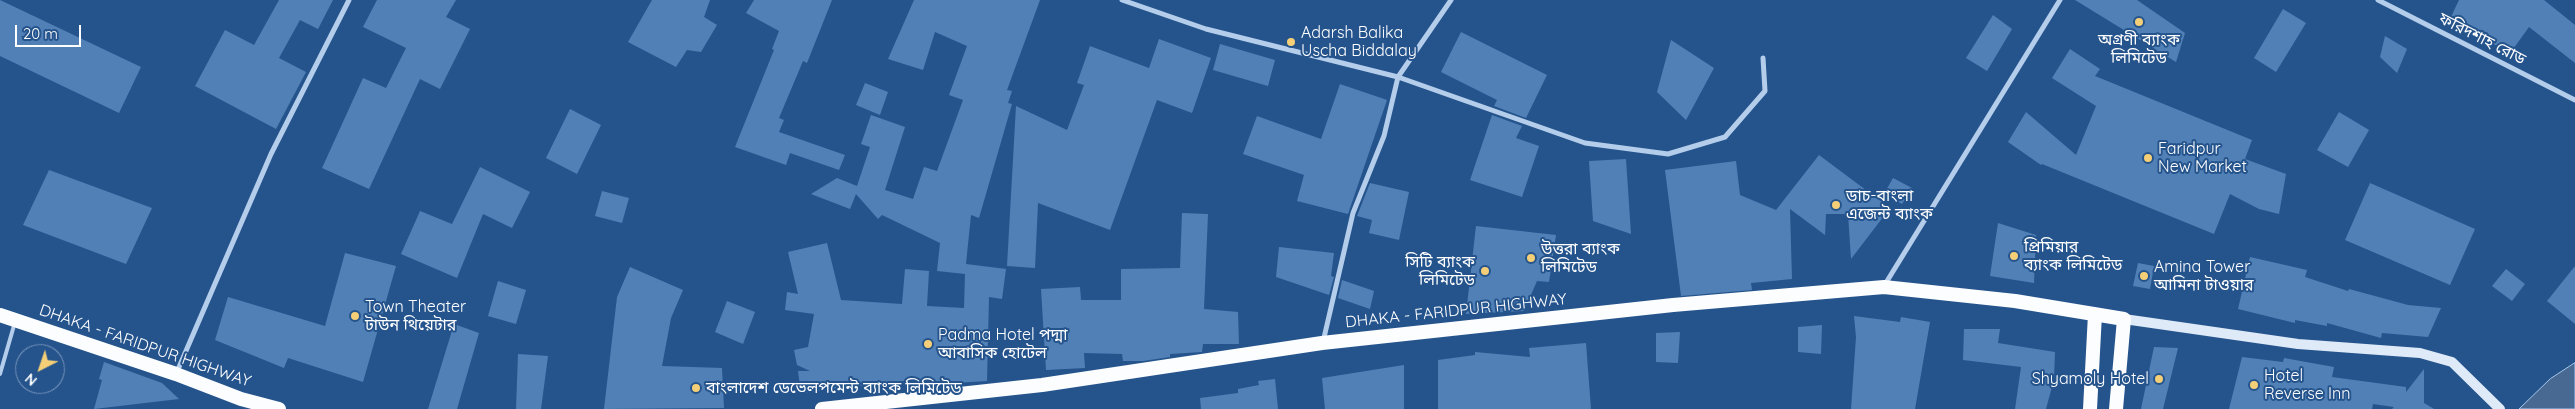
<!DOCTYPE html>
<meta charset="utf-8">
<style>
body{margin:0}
#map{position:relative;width:2575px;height:409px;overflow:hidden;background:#25548d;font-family:Quicksand,sans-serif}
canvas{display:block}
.north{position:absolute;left:15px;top:344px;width:50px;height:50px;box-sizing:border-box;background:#25548d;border:1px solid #7c98bb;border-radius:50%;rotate:221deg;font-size:14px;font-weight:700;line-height:20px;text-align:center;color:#fff}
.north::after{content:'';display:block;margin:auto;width:18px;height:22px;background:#f5cf77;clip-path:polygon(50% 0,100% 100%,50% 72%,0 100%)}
.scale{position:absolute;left:15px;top:25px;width:66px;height:22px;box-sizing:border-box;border:2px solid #fff;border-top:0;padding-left:6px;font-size:15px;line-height:18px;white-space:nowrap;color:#fff;-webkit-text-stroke:4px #25548d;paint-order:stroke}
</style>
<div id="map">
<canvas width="2575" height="409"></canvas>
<div class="north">N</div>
<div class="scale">20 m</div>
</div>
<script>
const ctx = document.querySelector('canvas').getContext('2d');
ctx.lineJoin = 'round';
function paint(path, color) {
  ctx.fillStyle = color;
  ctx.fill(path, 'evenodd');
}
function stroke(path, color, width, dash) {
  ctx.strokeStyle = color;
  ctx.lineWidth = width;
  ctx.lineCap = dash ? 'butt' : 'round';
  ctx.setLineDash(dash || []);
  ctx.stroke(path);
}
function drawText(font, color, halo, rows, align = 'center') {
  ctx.font = font + ' Quicksand,"Noto Sans Bengali",sans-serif';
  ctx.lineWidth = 4;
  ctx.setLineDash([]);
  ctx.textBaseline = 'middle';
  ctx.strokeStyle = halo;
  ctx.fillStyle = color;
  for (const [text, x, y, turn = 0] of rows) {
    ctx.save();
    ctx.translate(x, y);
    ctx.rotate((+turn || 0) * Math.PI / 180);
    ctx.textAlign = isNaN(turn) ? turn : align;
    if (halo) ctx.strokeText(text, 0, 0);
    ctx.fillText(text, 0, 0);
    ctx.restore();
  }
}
const water = new Path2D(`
 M 2575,363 L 2575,409 L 2519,409 L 2550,379 Z`);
paint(water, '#486a92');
stroke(water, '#a8c8ec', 1);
paint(new Path2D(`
 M 0,0 L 141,67 L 119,113 L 0,56 Z
 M 279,0 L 333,0 L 318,29 L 300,20 L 279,58 L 306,72 L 276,129 L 195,86 L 225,30 L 254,45 Z
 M 377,0 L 456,0 L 446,17 L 470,29 L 440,89 L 420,79 L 369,189 L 322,168 L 363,78 L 386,88 L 406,48 L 363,27 Z
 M 652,0 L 710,0 L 704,17 L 717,25 L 701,52 L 687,50 L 676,67 L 628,42 Z
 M 754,0 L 832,0 L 807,63 L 803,61 L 779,118 L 784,120 L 779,132 L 845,155 L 839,170 L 790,153 L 786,165 L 735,147 L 774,50 L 772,49 L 779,31 L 746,13 Z
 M 914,0 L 1040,0 L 1007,90 L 1012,91 L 1008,103 L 1012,104 L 979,218 L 971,215 L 966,264 L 1006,269 L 1002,299 L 989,297 L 987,381 L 937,384 L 901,381 L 801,393 L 798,371 L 810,371 L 797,365 L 794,350 L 808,347 L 814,314 L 785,310 L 787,292 L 798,294 L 788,252 L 827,243 L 841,300 L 902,304 L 905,269 L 929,271 L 927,306 L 964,308 L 965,274 L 937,271 L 940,243 L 882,215 L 878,219 L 856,194 L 850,209 L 811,194 L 837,178 L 857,186 L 870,147 L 861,144 L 871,115 L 905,127 L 885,190 L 913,199 L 924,167 L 937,171 L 963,100 L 949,95 L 967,46 L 935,32 L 923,70 L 888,59 Z
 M 2075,0 L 2137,0 L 2185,33 L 2176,62 Z
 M 2459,0 L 2544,0 L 2575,25 L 2575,63 L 2529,27 L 2511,52 L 2477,37 L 2450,19 Z
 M 2283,9 L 2306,23 L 2276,72 L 2254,58 Z
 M 1993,15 L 2012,29 L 1987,71 L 1966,58 Z
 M 1461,32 L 1547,75 L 1526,118 L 1494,106 L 1497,100 L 1441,72 Z
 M 2385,36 L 2407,49 L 2397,73 L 2380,57 Z
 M 1159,39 L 1211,58 L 1192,113 L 1157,100 L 1110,230 L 1038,203 L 1035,268 L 1007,266 L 1016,106 L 1067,130 L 1084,85 L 1077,83 L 1090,46 L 1149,68 Z
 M 1671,40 L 1714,68 L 1686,120 L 1657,92 Z
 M 1220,44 L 1275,60 L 1268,86 L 1213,70 Z
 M 2070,49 L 2100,69 L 2095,76 L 2252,140 L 2245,159 L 2286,174 L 2279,214 L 2259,209 L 2230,194 L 2214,234 L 2042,164 L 2041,165 L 2008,142 L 2026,112 L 2076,155 L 2096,106 L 2052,78 Z
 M 865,83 L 888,92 L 880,115 L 856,105 Z
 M 1340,84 L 1387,100 L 1348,214 L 1297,201 L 1304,175 L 1243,154 L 1257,116 L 1321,139 Z
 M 570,109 L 601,125 L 577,174 L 546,158 Z
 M 2339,112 L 2369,130 L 2348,167 L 2317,150 Z
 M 1492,115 L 1522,126 L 1516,138 L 1539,146 L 1522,197 L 1470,180 Z
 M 1819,155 L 1890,208 L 1851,259 L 1848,214 L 1826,214 L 1825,235 L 1790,209 L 1792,279 L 1751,283 L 1752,290 L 1681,296 L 1665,170 L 1736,161 L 1740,195 L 1776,210 Z
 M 1626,159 L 1631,234 L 1593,221 L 1589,161 Z
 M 480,167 L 530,192 L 512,228 L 483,214 L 457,278 L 401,254 L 420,211 L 452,224 Z
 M 49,170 L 152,208 L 126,264 L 23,225 Z
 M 1893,178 L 1912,188 L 1902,204 L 1884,194 Z
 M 1370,183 L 1409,192 L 1399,240 L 1369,233 L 1372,220 L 1357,216 Z
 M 2370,183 L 2475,229 L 2450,285 L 2345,240 Z
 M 602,191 L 629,198 L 622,223 L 595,216 Z
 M 1182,213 L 1208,214 L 1204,309 L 1238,312 L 1239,344 L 1203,344 L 1202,352 L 1170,354 L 1170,357 L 1143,361 L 1123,361 L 1122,354 L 1084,353 L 1085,368 L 1046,370 L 1041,289 L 1080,287 L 1081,300 L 1121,300 L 1121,269 L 1180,268 Z
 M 1998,223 L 2036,235 L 2034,283 L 1990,276 Z
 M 1476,226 L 1556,235 L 1549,282 L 1537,281 L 1524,311 L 1466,314 Z
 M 1279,247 L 1334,253 L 1331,276 L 1334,277 L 1329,295 L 1276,277 Z
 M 345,253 L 396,266 L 363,382 L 288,358 L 284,368 L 215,340 L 228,297 L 325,326 Z
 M 2250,257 L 2307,270 L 2305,277 L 2348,291 L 2349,289 L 2408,305 L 2441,308 L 2428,337 L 2382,333 L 2381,338 L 2327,323 L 2327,326 L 2295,320 L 2295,323 L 2238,309 Z
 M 2138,263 L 2154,266 L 2150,289 L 2133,286 Z
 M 2575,266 L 2575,324 L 2547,301 Z
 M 630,267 L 683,290 L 671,318 L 662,366 L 722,368 L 724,408 L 604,409 L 617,297 Z
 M 2506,269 L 2525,284 L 2512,301 L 2492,286 Z
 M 1342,280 L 1374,291 L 1370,309 L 1338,298 Z
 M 498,281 L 526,290 L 516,324 L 488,316 Z
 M 727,301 L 755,312 L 743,344 L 715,332 Z
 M 1854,316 L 1900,322 L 1901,317 L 1930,322 L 1915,409 L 1851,409 L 1856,337 Z
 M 454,324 L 479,333 L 457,409 L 428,409 Z
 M 1822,325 L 1821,354 L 1798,352 L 1798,327 Z
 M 1964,329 L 2000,329 L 1998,343 L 2055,352 L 2054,379 L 2046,409 L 2015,409 L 2021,367 L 1963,360 Z
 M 1680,332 L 1678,363 L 1656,362 L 1656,333 Z
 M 1586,343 L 1591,409 L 1438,409 L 1438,360 L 1475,355 L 1475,352 L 1530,357 L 1529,348 Z
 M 2154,347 L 2178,348 L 2163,409 L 2141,409 Z
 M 518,354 L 548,356 L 541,409 L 516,409 Z
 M 2242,357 L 2283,362 L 2284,358 L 2334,367 L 2332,377 L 2406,387 L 2406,392 L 2424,369 L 2424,403 L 2434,409 L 2392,409 L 2394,407 L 2373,404 L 2372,409 L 2229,409 Z
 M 104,362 L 162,383 L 179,399 L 94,409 L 102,380 L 99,379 Z
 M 1404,365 L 1404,409 L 1325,409 L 1322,378 Z
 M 1275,379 L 1278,409 L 1201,409 L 1200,398 L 1238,393 L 1238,389 L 1259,385 L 1258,381 Z`), '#5180b6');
stroke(new Path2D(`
 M 0,374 L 15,322`), '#b4cdeb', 4);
stroke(new Path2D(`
 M 1122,0 L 1206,29 L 1398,77 L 1585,143 L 1668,154 L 1725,137 L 1765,91 L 1763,58
 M 2378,0 L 2575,100
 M 1884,286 L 2060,0
 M 1323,342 L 1353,213 L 1384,136 L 1398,77 L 1451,0
 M 176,374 L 271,154 L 349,0`), '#b4cdeb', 5);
stroke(new Path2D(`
 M 2124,319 L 2298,344 L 2420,353 L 2452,362 L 2500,409`), '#dfeaf9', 10);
stroke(new Path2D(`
 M 0,315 L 176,374 L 241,399 L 279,409
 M 822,409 L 1042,385 L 1322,343 L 1673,305 L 1884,287 L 2015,301 L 2124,319 L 2116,409
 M 2090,409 L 2095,314`), '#fcfdfe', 14);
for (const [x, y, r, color] of [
 [2139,22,5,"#f5cf77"],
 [1291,42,5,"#f5cf77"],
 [2148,158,5,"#f5cf77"],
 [1836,205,5,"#f5cf77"],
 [2014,256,5,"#f5cf77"],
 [1531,258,5,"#f5cf77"],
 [1485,271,5,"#f5cf77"],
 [2144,276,5,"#f5cf77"],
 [355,316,5,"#f5cf77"],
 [928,344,5,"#f5cf77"],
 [2159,379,5,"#f5cf77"],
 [2254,385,5,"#f5cf77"],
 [696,388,5,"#f5cf77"]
]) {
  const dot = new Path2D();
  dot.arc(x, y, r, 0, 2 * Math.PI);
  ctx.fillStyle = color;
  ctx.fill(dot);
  stroke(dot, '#25548d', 2);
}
drawText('16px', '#fff', '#25548d', [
 ["Adarsh Balika",1301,33],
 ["Uscha Biddalay",1301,51],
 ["অগ্রণী ব্যাংক",2139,40,"center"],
 ["লিমিটেড",2139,58,"center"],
 ["Faridpur",2158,149],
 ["New Market",2158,167],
 ["ডাচ-বাংলা",1846,196],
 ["এজেন্ট ব্যাংক",1846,214],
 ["প্রিমিয়ার",2024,247],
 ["ব্যাংক লিমিটেড",2024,265],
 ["উত্তরা ব্যাংক",1541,249],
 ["লিমিটেড",1541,267],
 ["সিটি ব্যাংক",1475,262,"right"],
 ["লিমিটেড",1475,280,"right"],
 ["Amina Tower",2154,267],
 ["আমিনা টাওয়ার",2154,285],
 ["Town Theater",365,307],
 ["টাউন থিয়েটার",365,325],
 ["Padma Hotel পদ্মা",938,335],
 ["আবাসিক হোটেল",938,353],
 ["Hotel",2264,376],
 ["Reverse Inn",2264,394],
 ["Shyamoly Hotel",2149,379,"right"],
 ["বাংলাদেশ ডেভেলপমেন্ট ব্যাংক লিমিটেড",706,388]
], 'left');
drawText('16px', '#fff', '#25548d', [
 ["ফরিদশাহ রোড",2482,39,27],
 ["DHAKA - FARIDPUR HIGHWAY",1456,311,-6],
 ["DHAKA - FARIDPUR HIGHWAY",145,346,19]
]);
</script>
